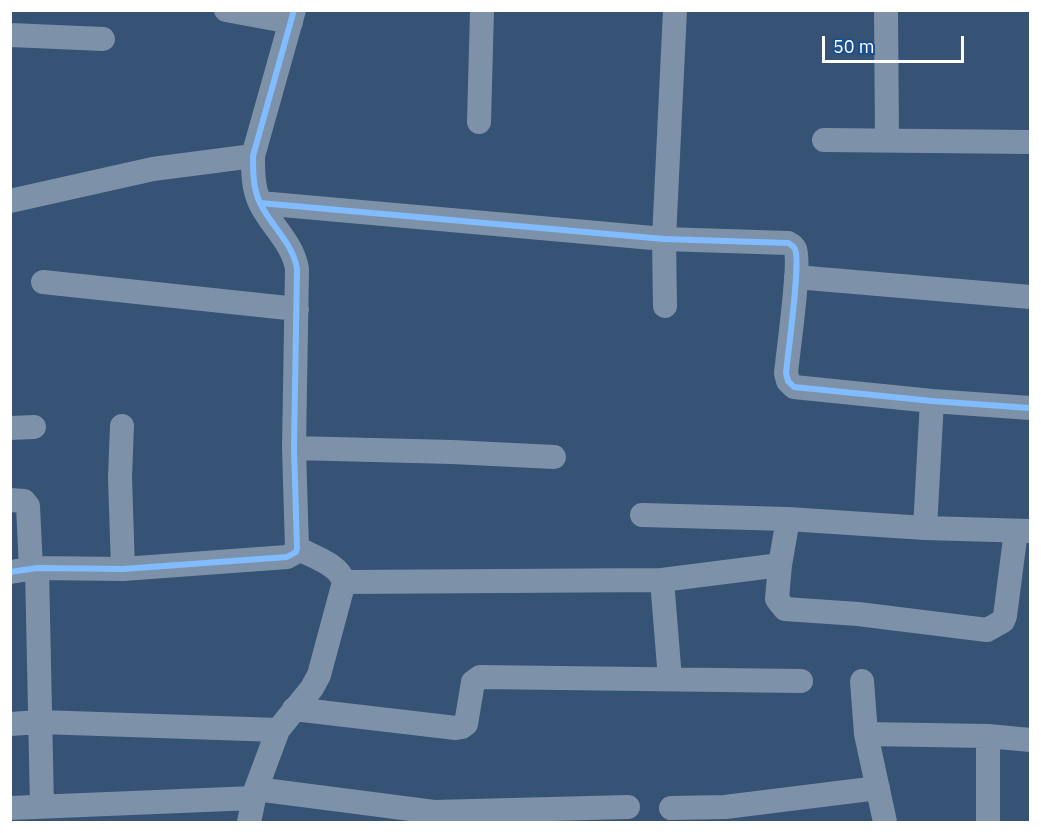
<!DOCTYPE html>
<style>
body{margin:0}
#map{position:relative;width:1041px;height:833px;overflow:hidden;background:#365274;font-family:"IBM Plex Sans",sans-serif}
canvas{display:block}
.frame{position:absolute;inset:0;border:12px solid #fff;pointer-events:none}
.scale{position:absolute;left:822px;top:36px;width:142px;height:27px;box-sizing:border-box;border:3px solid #fff;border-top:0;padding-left:8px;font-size:18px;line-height:21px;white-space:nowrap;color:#fff;-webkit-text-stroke:4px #1b4f8f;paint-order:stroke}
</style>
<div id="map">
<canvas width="1041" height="833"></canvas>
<div class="frame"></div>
<div class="scale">50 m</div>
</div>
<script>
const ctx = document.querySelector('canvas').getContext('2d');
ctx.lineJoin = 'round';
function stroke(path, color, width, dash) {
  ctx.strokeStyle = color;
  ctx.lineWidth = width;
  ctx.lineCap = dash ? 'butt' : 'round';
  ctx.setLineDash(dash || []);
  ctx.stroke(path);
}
stroke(new Path2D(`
 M 226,10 L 291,22
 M 886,10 L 887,140
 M 10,35 L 103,39
 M 479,122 L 482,10
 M 824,140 L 1030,142
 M 10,201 L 153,169 L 253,156
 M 260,203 L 664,239 L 788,243 C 792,245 793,245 795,249 C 801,262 788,352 786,373 L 788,381 L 794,387 L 932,401 L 1030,408
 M 796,277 L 1030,297
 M 43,282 L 297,309
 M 665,306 L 664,239 L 675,10
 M 122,426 L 120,477 L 123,569
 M 10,428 L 34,427
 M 294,448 L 452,452 L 554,457
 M 10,500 L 24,501 L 28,506 L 31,569
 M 642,515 L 788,519 L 925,528 L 1030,531
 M 788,519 L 780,565 L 777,599 L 785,609 L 858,614 L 987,630 L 1003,621 L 1005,616 L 1016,531
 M 925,528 L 932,401
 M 37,568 L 42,806
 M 10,572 L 37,568 L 123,569 L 287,557 L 296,552 L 297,548 L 294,448 L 297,269 C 293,243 271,226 260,203 C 253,188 253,172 253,156 L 294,10
 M 662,580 L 670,679
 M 344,582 L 662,580 L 780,565
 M 862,681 L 866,734 L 885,822
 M 294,709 L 456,728 L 462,727 L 466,724 L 473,682 L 480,677 L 801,681
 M 10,724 L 40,722 L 278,730
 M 866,734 L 988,736 L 1030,740
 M 988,736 L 988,822
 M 256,789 L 434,812 L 628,807
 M 10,808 L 254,798
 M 671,808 L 725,807 L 878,788
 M 249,822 L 256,789 L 278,730 L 312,688 L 319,675 L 344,582 C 339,564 313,557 297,548`), '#7d92a8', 24);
stroke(new Path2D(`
 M 260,203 L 664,239 L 788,243 C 792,245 793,245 795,249 C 801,262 788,352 786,373 L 788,381 L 794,387 L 932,401 L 1030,408
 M 10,572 L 37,568 L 123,569 L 287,557 L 296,552 L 297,548 L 294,448 L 297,269 C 293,243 271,226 260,203 C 253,188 253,172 253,156 L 294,10`), '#80bcff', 6);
</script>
